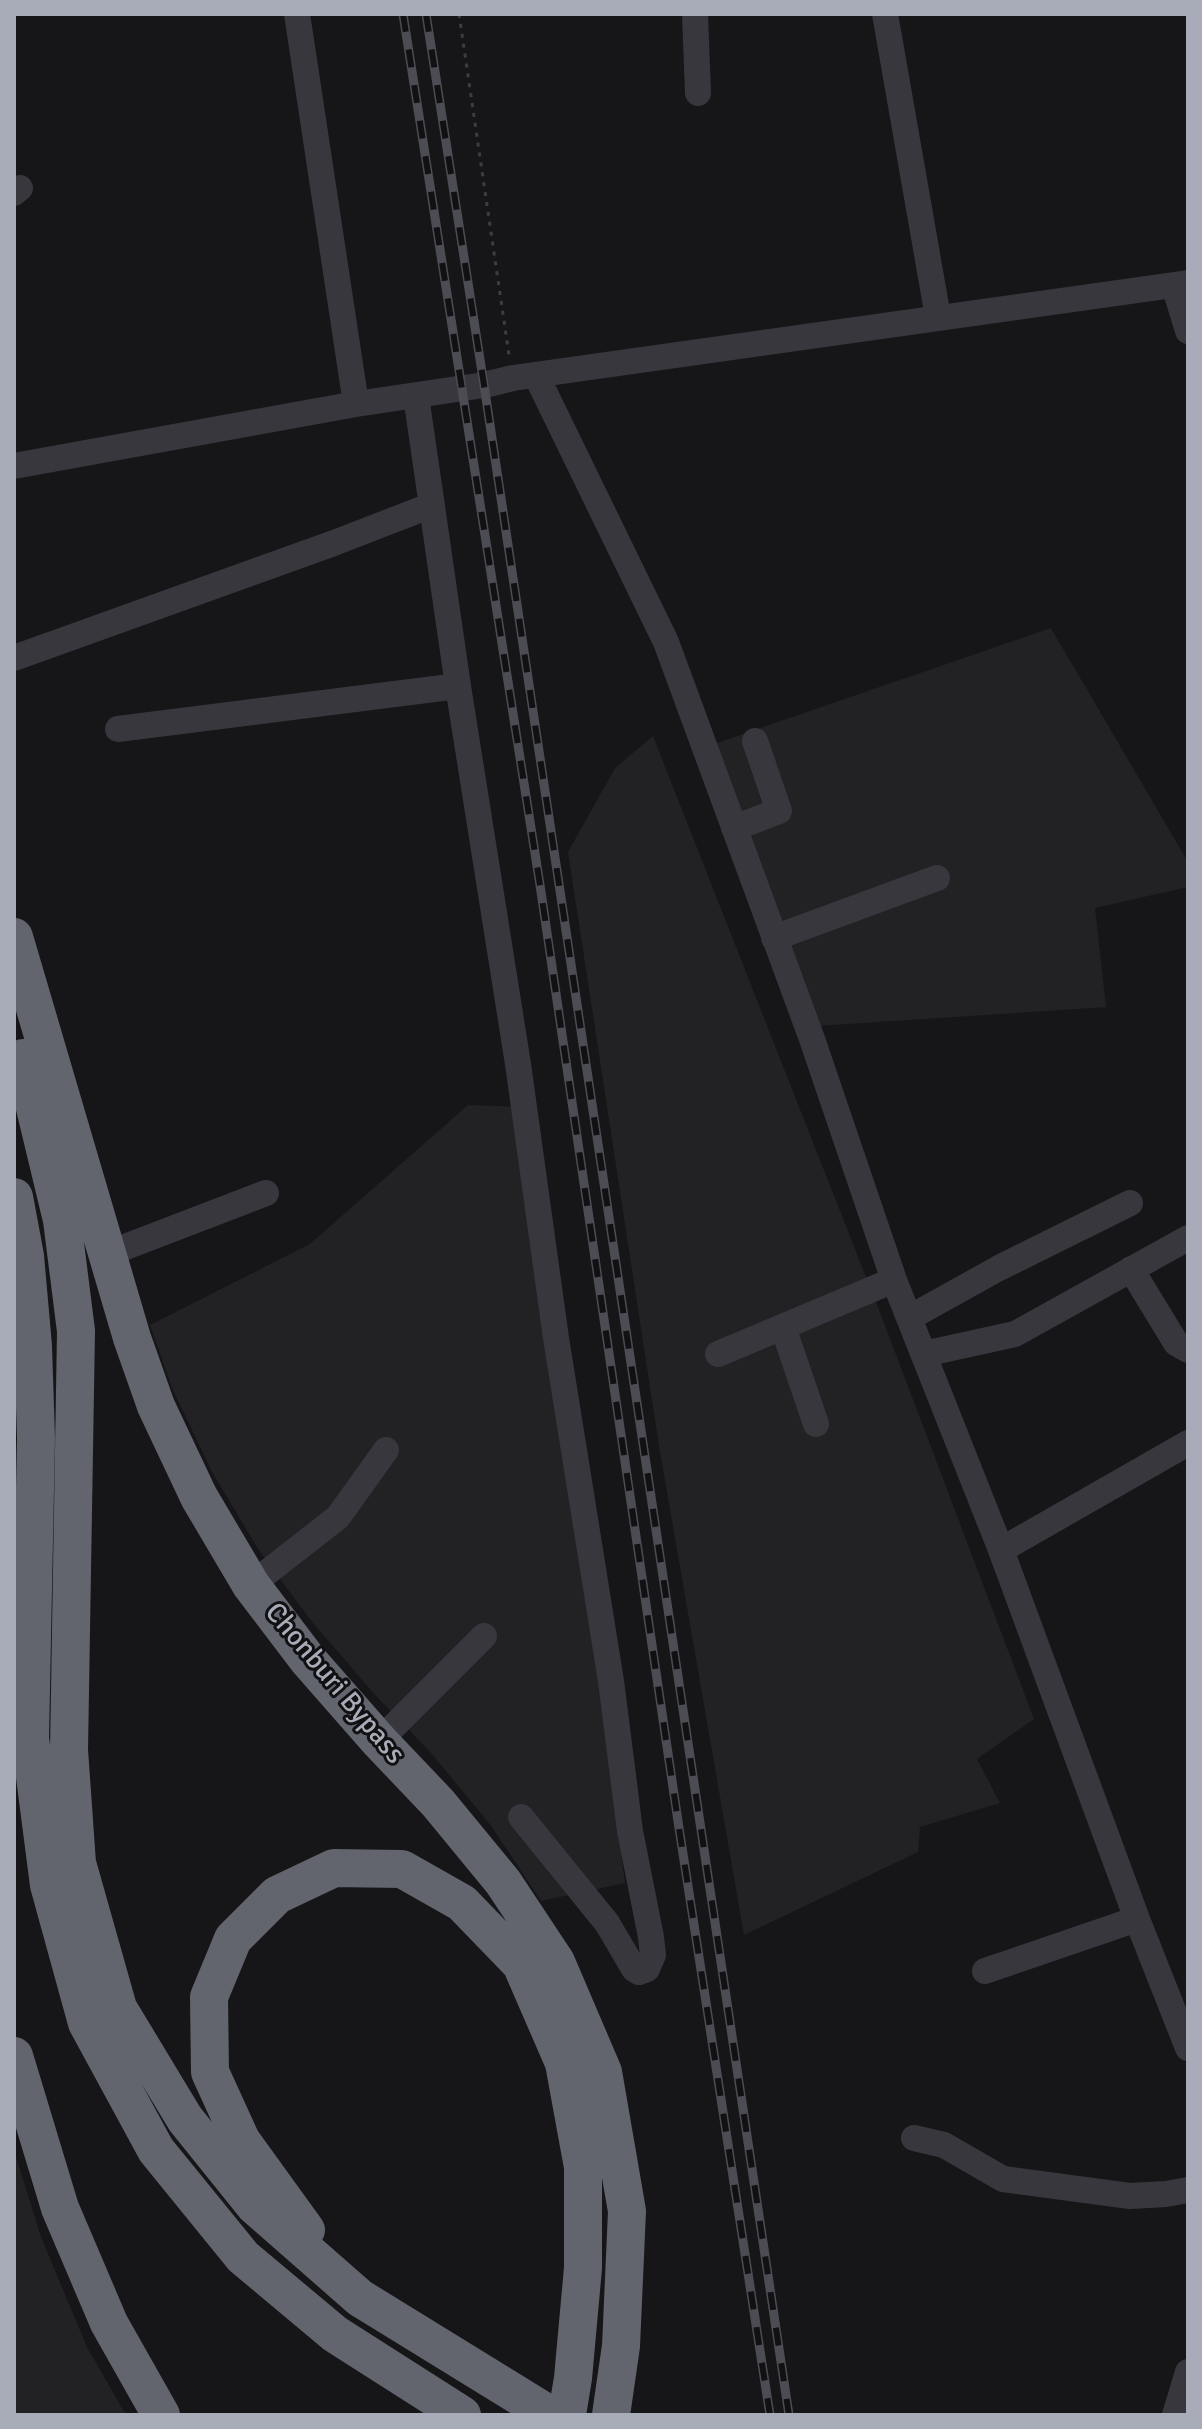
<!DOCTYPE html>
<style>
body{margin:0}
#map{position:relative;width:1202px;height:2429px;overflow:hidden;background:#161618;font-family:Signika,sans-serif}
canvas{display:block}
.frame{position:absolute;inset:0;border:16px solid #a8abb8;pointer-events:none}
</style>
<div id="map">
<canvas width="1202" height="2429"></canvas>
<div class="frame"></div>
</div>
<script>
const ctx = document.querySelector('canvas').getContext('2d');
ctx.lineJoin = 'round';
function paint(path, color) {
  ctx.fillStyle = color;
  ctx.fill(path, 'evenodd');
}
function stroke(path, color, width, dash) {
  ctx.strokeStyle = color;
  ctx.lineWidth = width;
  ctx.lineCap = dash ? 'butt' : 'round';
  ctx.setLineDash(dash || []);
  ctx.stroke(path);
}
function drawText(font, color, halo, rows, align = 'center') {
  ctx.font = font + ' Signika,sans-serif';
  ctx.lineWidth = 6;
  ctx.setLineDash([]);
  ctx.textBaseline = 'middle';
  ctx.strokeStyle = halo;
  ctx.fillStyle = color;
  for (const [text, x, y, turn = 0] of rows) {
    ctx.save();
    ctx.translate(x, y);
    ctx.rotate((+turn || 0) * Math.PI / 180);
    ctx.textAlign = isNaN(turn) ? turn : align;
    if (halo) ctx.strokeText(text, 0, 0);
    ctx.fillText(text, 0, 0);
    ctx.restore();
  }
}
paint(new Path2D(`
 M 1051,628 L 1188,862 L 1188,887 L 1095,908 L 1106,1007 L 818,1026 L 711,745 Z
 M 653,736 L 881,1315 L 1034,1719 L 977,1759 L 1000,1803 L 920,1827 L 918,1852 L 744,1935 L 659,1446 L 568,852 L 615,768 Z
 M 468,1105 L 524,1107 L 625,1883 L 541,1901 L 492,1827 L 432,1754 L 377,1697 L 312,1622 L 260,1552 L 212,1472 L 172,1388 L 150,1325 L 310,1244 Z
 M 14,2150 L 41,2237 L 87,2347 L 126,2415 L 14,2415 Z`), '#222225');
stroke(new Path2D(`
 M 459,14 L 509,355`), '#3d3e44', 3, [4, 6]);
stroke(new Path2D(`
 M 297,14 L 356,404
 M 695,14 L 698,93
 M 885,14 L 938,317
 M 14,193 L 20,188
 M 1174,285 L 1188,331
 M 536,375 L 666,642 L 812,1039 L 894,1280 L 1001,1550 L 1137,1919 L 1188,2048
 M 416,396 L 458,686 L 518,1064 L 556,1338 L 611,1681 L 630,1831 L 651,1937 L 653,1955 L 647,1969 L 639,1972 L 634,1969 L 607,1923 L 521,1817
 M 14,466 L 356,404 L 484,385 L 513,378 L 1188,283
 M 14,658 L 334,543 L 432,505
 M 118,729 L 458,686
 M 734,828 L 779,811 L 755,741
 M 774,938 L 937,878
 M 107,1254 L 266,1193
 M 1131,1269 L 1176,1343 L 1188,1350
 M 909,1318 L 999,1268 L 1130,1203
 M 783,1327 L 816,1424
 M 718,1354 L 894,1280
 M 924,1354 L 1015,1334 L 1188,1238
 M 1001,1550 L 1188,1443
 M 251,1585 L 338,1517 L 386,1450
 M 379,1741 L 484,1636
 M 985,1971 L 1137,1919
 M 914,2138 L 944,2145 L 1003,2179 L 1130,2196 L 1166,2194 L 1188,2190
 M 1175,2415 L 1188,2372`), '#37373d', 26);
stroke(new Path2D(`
 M 14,937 L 132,1338 L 156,1406 L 199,1497 L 251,1585 L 308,1660 L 379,1741 L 438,1803 L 503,1882 L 556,1962 L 603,2072 L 627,2211 L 621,2346 L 611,2415
 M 23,1058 L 62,1220 L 76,1331 L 69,1750 L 77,1863 L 118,2008 L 185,2119 L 255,2206 L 360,2298 L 550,2415
 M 14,1197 L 25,1256 L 33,1346 L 36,1438 L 30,1738 L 49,1885 L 87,2023 L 156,2150 L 243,2257 L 335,2334 L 462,2415
 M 14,2056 L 60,2208 L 109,2323 L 161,2415
 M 306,2230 L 241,2140 L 210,2072 L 209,1997 L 233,1939 L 277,1895 L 334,1868 L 402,1869 L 462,1903 L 521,1964 L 564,2063 L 583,2167 L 583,2268 L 573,2378 L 567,2415`), '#63656e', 38);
const rail = new Path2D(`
 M 403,14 L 540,885 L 679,1828 L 770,2415
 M 426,14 L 484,385 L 789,2415`);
stroke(rail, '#4c4d54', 9);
stroke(rail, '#111113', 6, [18]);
drawText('28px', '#a8abb8', '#111113', [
 ["Chonburi Bypass",334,1684,50]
]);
</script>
